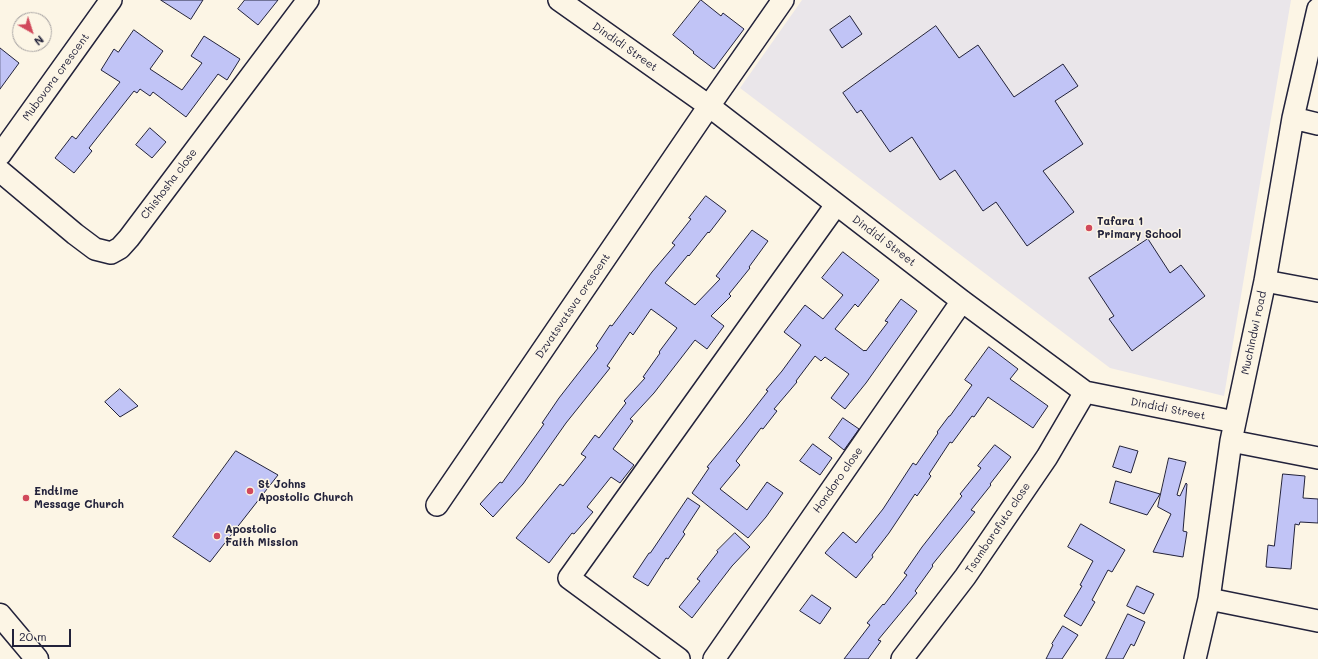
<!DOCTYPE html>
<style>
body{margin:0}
#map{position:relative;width:1318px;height:659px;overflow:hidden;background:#fcf5e5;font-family:Mali,sans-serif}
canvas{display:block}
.north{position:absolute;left:12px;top:12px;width:40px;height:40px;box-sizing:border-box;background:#fcf5e5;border:1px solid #a5a1a1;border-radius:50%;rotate:141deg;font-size:11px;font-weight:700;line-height:16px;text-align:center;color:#22223b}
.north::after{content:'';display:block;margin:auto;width:14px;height:18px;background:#d1495b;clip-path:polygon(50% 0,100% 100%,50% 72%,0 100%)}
.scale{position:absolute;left:12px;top:629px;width:59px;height:18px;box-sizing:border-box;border:2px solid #22223b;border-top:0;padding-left:5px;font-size:12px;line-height:14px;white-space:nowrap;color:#22223b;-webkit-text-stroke:3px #fcf5e5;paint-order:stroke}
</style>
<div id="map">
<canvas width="1318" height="659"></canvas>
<div class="north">N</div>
<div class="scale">20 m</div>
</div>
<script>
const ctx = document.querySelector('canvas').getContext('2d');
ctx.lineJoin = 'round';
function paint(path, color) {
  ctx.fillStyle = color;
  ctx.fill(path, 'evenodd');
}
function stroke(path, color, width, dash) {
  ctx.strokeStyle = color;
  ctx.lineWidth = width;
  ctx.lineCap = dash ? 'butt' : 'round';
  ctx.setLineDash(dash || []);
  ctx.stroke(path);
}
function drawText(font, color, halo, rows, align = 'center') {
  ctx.font = font + ' Mali,sans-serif';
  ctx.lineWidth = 3;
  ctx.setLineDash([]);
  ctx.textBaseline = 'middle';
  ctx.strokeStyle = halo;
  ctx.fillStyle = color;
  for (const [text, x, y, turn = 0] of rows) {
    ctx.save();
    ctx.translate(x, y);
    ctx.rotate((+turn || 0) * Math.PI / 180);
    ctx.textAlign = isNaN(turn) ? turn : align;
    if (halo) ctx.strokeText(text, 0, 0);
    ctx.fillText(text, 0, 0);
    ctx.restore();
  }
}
paint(new Path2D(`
 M 802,0 L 1291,0 L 1224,396 L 1110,368 L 740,88 Z`), '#eae6ea');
const building = new Path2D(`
 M 161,0 L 203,0 L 191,19 Z
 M 245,0 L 278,0 L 258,25 L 238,9 Z
 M 701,0 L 721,16 L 723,13 L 744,29 L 714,69 L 693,53 L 694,52 L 673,35 Z
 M 850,16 L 862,34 L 842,48 L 830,30 Z
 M 936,26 L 959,58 L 978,45 L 1014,97 L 1063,64 L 1078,86 L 1055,101 L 1083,144 L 1043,171 L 1074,212 L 1027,246 L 996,202 L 983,211 L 955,170 L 940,180 L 912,137 L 890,152 L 861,110 L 857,113 L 843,93 Z
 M 134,30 L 163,51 L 150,69 L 182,90 L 202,63 L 191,56 L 204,36 L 240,59 L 227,80 L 218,74 L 186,117 L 153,92 L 150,96 L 140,89 L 137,93 L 134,91 L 89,148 L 92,151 L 74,173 L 55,158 L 72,136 L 76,139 L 120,82 L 101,70 L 114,49 L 118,52 Z
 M 0,48 L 19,63 L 0,89 Z
 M 150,128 L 166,142 L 152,158 L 136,145 Z
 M 706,196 L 726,211 L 709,233 L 708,232 L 689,256 L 688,255 L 665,283 L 695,305 L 720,279 L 716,276 L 752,230 L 768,241 L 749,267 L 750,268 L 729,294 L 731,296 L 711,316 L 724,326 L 707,349 L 695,340 L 654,393 L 630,419 L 633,421 L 613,449 L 634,465 L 620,483 L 611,477 L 587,507 L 593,512 L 574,534 L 572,533 L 549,563 L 516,538 L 560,484 L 563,486 L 586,457 L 581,454 L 595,435 L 599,438 L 626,403 L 624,401 L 645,378 L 643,377 L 660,353 L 659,352 L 677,328 L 651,309 L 633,335 L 630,332 L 607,366 L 610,368 L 566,423 L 523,484 L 493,517 L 480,504 L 500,482 L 502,483 L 544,424 L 542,423 L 559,398 L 598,348 L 596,346 L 610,325 L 612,326 L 652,272 L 675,245 L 672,243 L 691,219 L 689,218 Z
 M 1148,239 L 1170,273 L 1181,265 L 1205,296 L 1132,351 L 1109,319 L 1114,316 L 1089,278 Z
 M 843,252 L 879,280 L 858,307 L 855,304 L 835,329 L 864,351 L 865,350 L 866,351 L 888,322 L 885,321 L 901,299 L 917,311 L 866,383 L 845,409 L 831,398 L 849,374 L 825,357 L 821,361 L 815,356 L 796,381 L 797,382 L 774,409 L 777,411 L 763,429 L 761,428 L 736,461 L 740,465 L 720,489 L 747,510 L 767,482 L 783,493 L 766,517 L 748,538 L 692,493 L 709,468 L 707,467 L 743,423 L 768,391 L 766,390 L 782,371 L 801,345 L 784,332 L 805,305 L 823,319 L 843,295 L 822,278 Z
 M 989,347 L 1018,369 L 1010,379 L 1048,406 L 1033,428 L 988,397 L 974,417 L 972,416 L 952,443 L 950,442 L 929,474 L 931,476 L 917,496 L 915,494 L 889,533 L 872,555 L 873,557 L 856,578 L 825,553 L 843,532 L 856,543 L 883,509 L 913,463 L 916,465 L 938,433 L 937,432 L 949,416 L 950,416 L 972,385 L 965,380 Z
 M 120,389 L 138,406 L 120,417 L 105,402 Z
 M 843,418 L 859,429 L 844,450 L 829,438 Z
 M 813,444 L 832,458 L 820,475 L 800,461 Z
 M 995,445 L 1011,457 L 990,484 L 991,485 L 971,510 L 975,512 L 932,565 L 933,566 L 915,591 L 917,593 L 878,640 L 881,641 L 868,659 L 844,659 L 870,625 L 867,623 L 883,604 L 884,605 L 907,575 L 904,573 L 922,547 L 962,496 L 960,494 L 981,468 L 978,466 Z
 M 1120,446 L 1138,451 L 1131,473 L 1113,467 Z
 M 236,451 L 278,475 L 210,562 L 173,537 Z
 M 1169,458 L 1186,462 L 1177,495 L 1180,496 L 1186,483 L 1187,484 L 1183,531 L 1187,532 L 1183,557 L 1153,552 L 1171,514 L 1158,507 Z
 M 1283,474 L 1305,476 L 1303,498 L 1318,499 L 1318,523 L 1300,522 L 1299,525 L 1295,524 L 1291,569 L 1266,567 L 1268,545 L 1274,546 Z
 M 1116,481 L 1160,494 L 1147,515 L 1110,503 Z
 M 688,498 L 700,506 L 683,532 L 685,534 L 668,559 L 666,558 L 648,586 L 633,577 L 649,553 L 650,553 Z
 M 1081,524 L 1125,550 L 1112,572 L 1108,570 L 1092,600 L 1095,602 L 1081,626 L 1064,616 L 1082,586 L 1080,585 L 1093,561 L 1068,547 Z
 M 735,533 L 750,547 L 732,566 L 692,618 L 679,607 L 700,581 L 697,579 L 718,552 L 717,551 Z
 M 1137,586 L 1154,594 L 1144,614 L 1127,606 Z
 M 812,595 L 831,608 L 820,624 L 800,611 Z
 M 1128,614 L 1145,622 L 1134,646 L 1131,644 L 1123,659 L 1106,659 Z
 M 1063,626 L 1078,635 L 1062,659 L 1046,659 L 1053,645 L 1052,644 Z`);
paint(building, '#c1c4f6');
stroke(building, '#22223b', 1);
const street = new Path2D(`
 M 559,0 L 709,106 L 962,301 L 1085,392 L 1235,422
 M 1293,118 L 1318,124
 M 0,155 L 111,0
 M 0,171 L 75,234 L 95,249 L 111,253 L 120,248 L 129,238 L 308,0
 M 1265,281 L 1318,291
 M 1231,441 L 1318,458
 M 437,505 L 709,106 L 783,0
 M 1209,599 L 1318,621
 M 679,659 L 569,578 L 836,205
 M 714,659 L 962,301
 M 902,659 L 965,577 L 1047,457 L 1085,392
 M 1195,659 L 1209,599 L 1231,441 L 1265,281 L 1293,118 L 1318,9`);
const secondary = new Path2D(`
 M 0,615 L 37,659`);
stroke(street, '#22223b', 24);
stroke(secondary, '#22223b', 25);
stroke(street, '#fcf5e5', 21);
stroke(secondary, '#fcf5e5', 22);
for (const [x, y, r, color] of [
 [1089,228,4,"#d1495b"],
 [250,491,4,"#d1495b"],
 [26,498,4,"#d1495b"],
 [217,536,4,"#d1495b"]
]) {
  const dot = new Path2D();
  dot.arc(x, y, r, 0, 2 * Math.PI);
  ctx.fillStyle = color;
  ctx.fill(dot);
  stroke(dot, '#fcf5e5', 1.5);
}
drawText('11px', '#22223b', '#fcf5e5', [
 ["Dindidi Street",625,47,35],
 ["Mubovora crescent",56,77,-54],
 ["Chishosha close",169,184,-53],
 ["Dindidi Street",884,241,37],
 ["Dzvatsvatsva crescent",573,306,-56],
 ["Muchindwi road",1254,333,-78],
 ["Dindidi Street",1168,409,11],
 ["Hondoro close",838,480,-55],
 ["Tsambarafuta close",998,528,-56]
]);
drawText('bold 11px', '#22223b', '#fcf5e5', [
 ["Tafara 1",1097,222],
 ["Primary School",1097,235],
 ["St Johns",258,485],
 ["Apostolic Church",258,498],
 ["Endtime",34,492],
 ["Message Church",34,505],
 ["Apostolic",225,530],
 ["Faith Mission",225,543]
], 'left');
</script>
